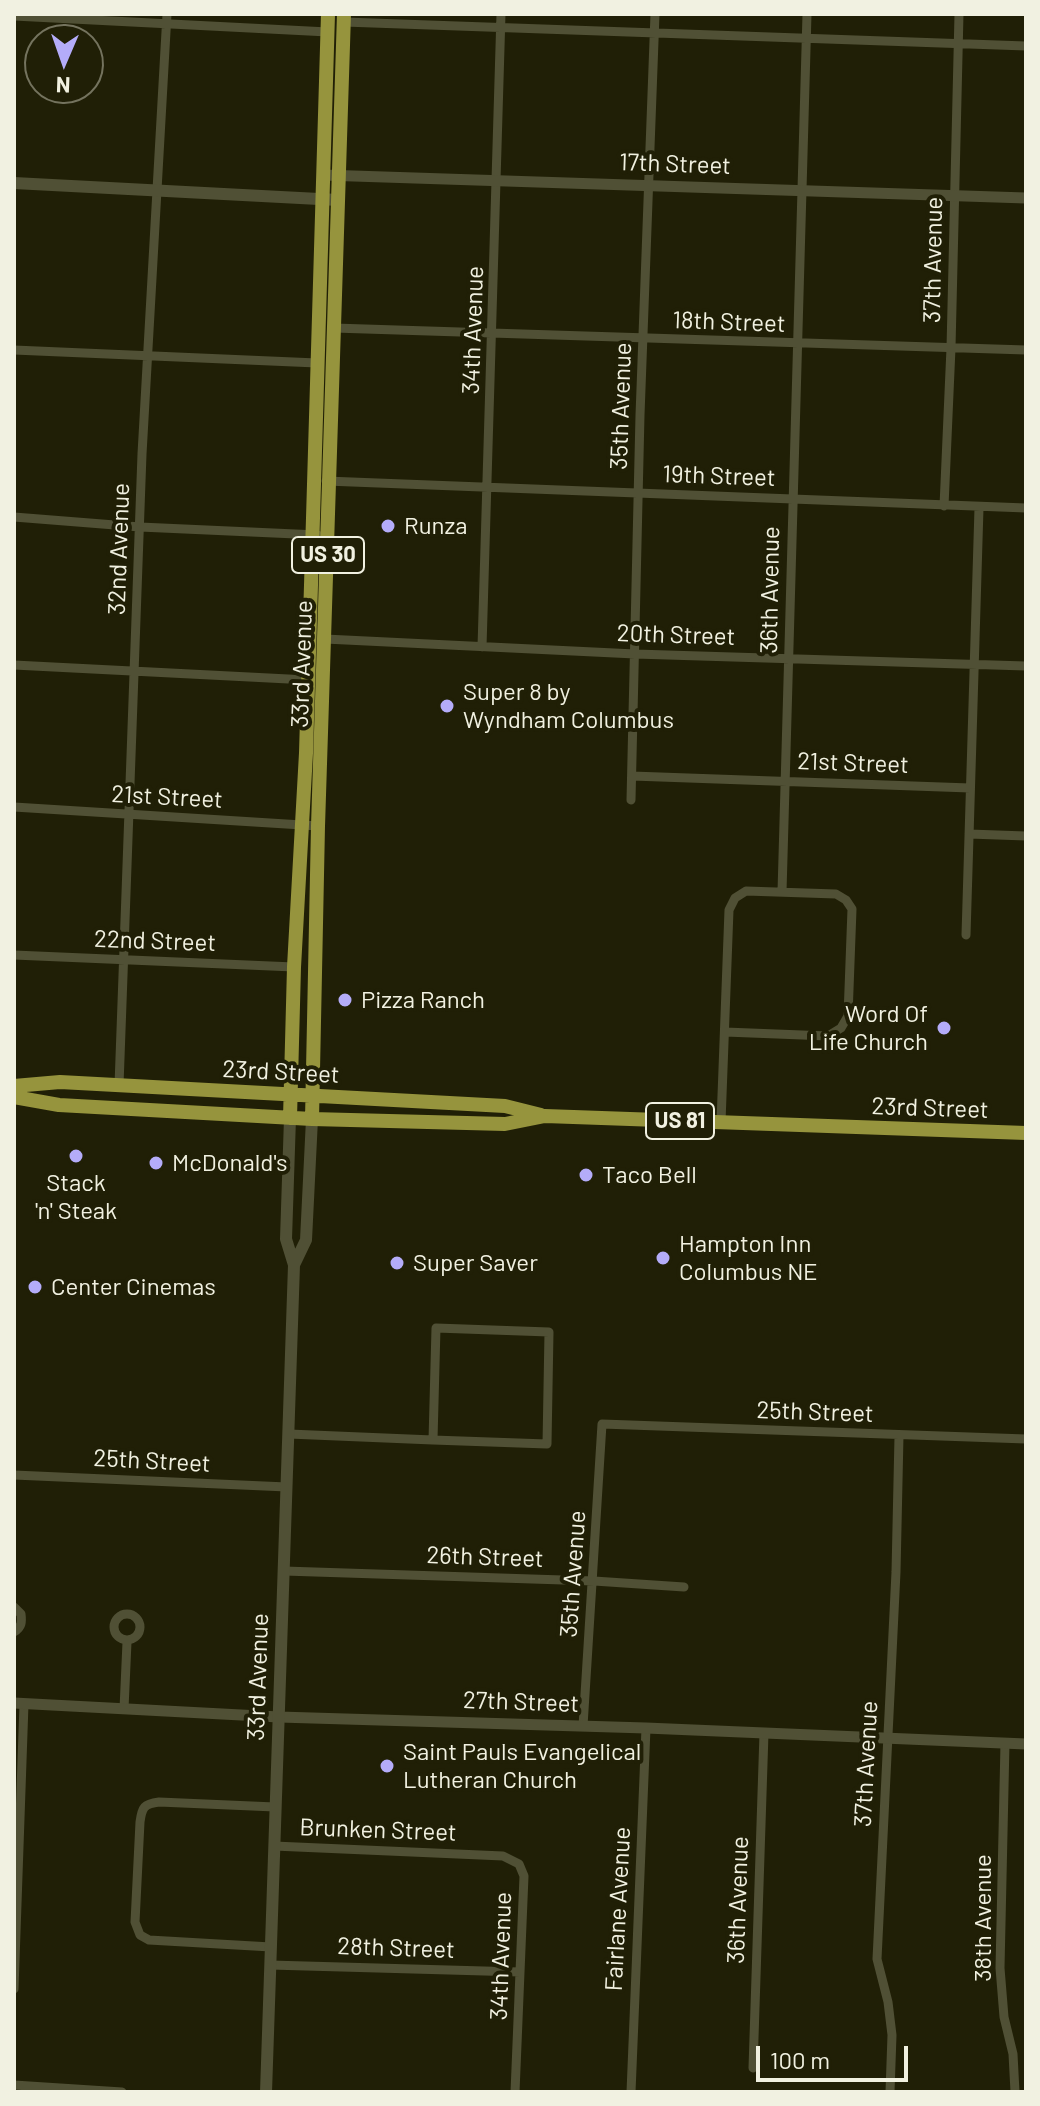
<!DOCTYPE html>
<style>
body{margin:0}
#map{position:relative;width:1040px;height:2106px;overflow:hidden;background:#201f06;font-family:Barlow,sans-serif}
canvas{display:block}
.frame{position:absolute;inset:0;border:16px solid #f1f1e1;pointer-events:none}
.north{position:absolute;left:24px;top:24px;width:80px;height:80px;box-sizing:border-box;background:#201f06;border:2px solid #74735e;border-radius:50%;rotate:182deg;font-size:22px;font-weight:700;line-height:32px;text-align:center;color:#f1f1e1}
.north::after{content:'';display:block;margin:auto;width:28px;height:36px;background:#b4acf9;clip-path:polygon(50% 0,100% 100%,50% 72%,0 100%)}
.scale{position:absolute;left:756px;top:2046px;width:152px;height:36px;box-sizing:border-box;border:4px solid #f1f1e1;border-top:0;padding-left:10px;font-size:24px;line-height:28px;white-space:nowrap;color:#f1f1e1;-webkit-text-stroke:6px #201f06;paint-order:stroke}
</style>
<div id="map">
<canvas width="1040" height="2106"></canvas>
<div class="frame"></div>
<div class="north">N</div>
<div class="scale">100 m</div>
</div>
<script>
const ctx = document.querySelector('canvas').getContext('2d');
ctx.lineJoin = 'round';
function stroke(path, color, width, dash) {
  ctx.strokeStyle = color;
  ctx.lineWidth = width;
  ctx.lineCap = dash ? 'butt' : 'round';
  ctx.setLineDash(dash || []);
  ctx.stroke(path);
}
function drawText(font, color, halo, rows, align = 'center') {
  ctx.font = font + ' Barlow,sans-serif';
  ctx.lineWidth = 8;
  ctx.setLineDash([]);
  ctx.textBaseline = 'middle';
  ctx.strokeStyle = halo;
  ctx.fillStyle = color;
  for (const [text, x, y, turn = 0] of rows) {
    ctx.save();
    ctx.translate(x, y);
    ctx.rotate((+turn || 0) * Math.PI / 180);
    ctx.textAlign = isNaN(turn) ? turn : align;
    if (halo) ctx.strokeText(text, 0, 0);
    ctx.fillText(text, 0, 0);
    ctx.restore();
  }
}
stroke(new Path2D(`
 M 14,16 L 328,32
 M 344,22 L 1026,46
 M 334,328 L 1026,350
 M 14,350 L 317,363
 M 326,481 L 1026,508
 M 944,506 L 951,348 L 959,14
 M 14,517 L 140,527 L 318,535
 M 325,639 L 635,654 L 1026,666
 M 482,647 L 501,14
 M 14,665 L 308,680
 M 632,776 L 970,788
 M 631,800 L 640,415 L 655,14
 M 14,807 L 318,826
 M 969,834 L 1026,836
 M 782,892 L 807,14
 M 966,935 L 979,508
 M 14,955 L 294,967
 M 119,1085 L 142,454 L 167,14
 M 721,1122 L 729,910 L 735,898 L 746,891 L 836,894 L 846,900 L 852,909 L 848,1016 L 841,1028 L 828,1036 L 725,1032
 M 436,1328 L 549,1332 L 547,1444 L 433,1440 Z
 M 289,1434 L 433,1440
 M 14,1475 L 287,1487
 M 284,1571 L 594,1581 L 684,1587
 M 14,1607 L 21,1614 C 22,1622 22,1627 14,1632
 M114 1627a13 13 0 1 1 26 0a13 13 0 1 1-26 0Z
 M 124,1709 L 127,1642
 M 583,1726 L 602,1424 L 1026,1439
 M 1005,1743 L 1000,1968 L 1004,2017 L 1013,2054 L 1015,2092
 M 274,1846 L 503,1856 L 519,1864 L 524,1876 L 515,2092
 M 271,1947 L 149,1940 L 140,1935 L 135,1922 L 140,1822 C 142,1807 144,1804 159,1802 L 275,1807
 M 270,1965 L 520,1972
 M 14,1989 L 24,1704
 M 753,2068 L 764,1733
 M 14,2085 L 122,2092
 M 631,2092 L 646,1728
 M 890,2092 L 892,2035 L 888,2002 L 877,1959 L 896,1572 L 899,1436`), '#505035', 9);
stroke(new Path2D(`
 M 323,175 L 1026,198
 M 14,1703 L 279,1717 L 646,1728 L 1026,1744`), '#505035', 11);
stroke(new Path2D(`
 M 14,183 L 338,200
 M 294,1265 L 306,1240 L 312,1119
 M 266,2092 L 294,1265 L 286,1239 L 290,1118`), '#505035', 12);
stroke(new Path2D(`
 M 14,1086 L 60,1082 L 505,1106 L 541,1115
 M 14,1097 L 59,1105 L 312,1119 L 505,1124 L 545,1116 L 1026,1133
 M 290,1118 L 294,967 L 306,753 L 328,14
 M 312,1119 L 318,826 L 344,14`), '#96943d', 14);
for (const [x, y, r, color] of [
 [388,526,8,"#b4acf9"],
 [447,706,8,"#b4acf9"],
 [345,1000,8,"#b4acf9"],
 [944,1028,8,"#b4acf9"],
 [76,1156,8,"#b4acf9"],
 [156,1163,8,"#b4acf9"],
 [586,1175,8,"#b4acf9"],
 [663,1258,8,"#b4acf9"],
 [397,1263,8,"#b4acf9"],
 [35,1287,8,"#b4acf9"],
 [387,1766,8,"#b4acf9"]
]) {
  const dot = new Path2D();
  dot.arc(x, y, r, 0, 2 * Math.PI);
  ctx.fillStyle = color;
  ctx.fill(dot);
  stroke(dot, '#201f06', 3);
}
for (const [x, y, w] of [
 [328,555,72],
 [680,1121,68]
]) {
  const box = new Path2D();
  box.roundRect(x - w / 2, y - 18, w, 36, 6);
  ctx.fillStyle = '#201f06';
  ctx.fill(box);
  stroke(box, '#f1f1e1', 2);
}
drawText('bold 22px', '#f1f1e1', null, [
 ["US 30",328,555],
 ["US 81",680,1121]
]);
drawText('24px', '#f1f1e1', '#201f06', [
 ["17th Street",675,164,2],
 ["37th Avenue",933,260,-89],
 ["18th Street",729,322,2],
 ["34th Avenue",473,330,-88],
 ["35th Avenue",621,406,-88],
 ["19th Street",719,476,2],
 ["32nd Avenue",119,549,-88],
 ["36th Avenue",770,590,-89],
 ["20th Street",676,635,2],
 ["33rd Avenue",302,664,-88],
 ["21st Street",853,763,2],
 ["21st Street",167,797,3],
 ["22nd Street",155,941,2],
 ["23rd Street",281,1072,3],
 ["23rd Street",930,1108,2],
 ["25th Street",815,1412,2],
 ["25th Street",152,1461,3],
 ["26th Street",485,1557,2],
 ["35th Avenue",573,1574,-86],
 ["33rd Avenue",258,1677,-88],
 ["27th Street",521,1702,2],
 ["37th Avenue",866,1764,-87],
 ["Brunken Street",378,1830,2],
 ["36th Avenue",738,1900,-88],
 ["Fairlane Avenue",618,1909,-87],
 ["38th Avenue",983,1918,-90],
 ["28th Street",396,1948,2],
 ["34th Avenue",501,1956,-88]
]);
drawText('24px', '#f1f1e1', '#201f06', [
 ["Runza",404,526],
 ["Super 8 by",463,692],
 ["Wyndham Columbus",463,720],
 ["Pizza Ranch",361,1000],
 ["Word Of",928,1014,"right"],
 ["Life Church",928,1042,"right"],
 ["McDonald's",172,1163],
 ["Taco Bell",602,1175],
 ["Stack",76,1183,"center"],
 ["'n' Steak",76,1211,"center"],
 ["Hampton Inn",679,1244],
 ["Columbus NE",679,1272],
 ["Super Saver",413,1263],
 ["Center Cinemas",51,1287],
 ["Saint Pauls Evangelical",403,1752],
 ["Lutheran Church",403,1780]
], 'left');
</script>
